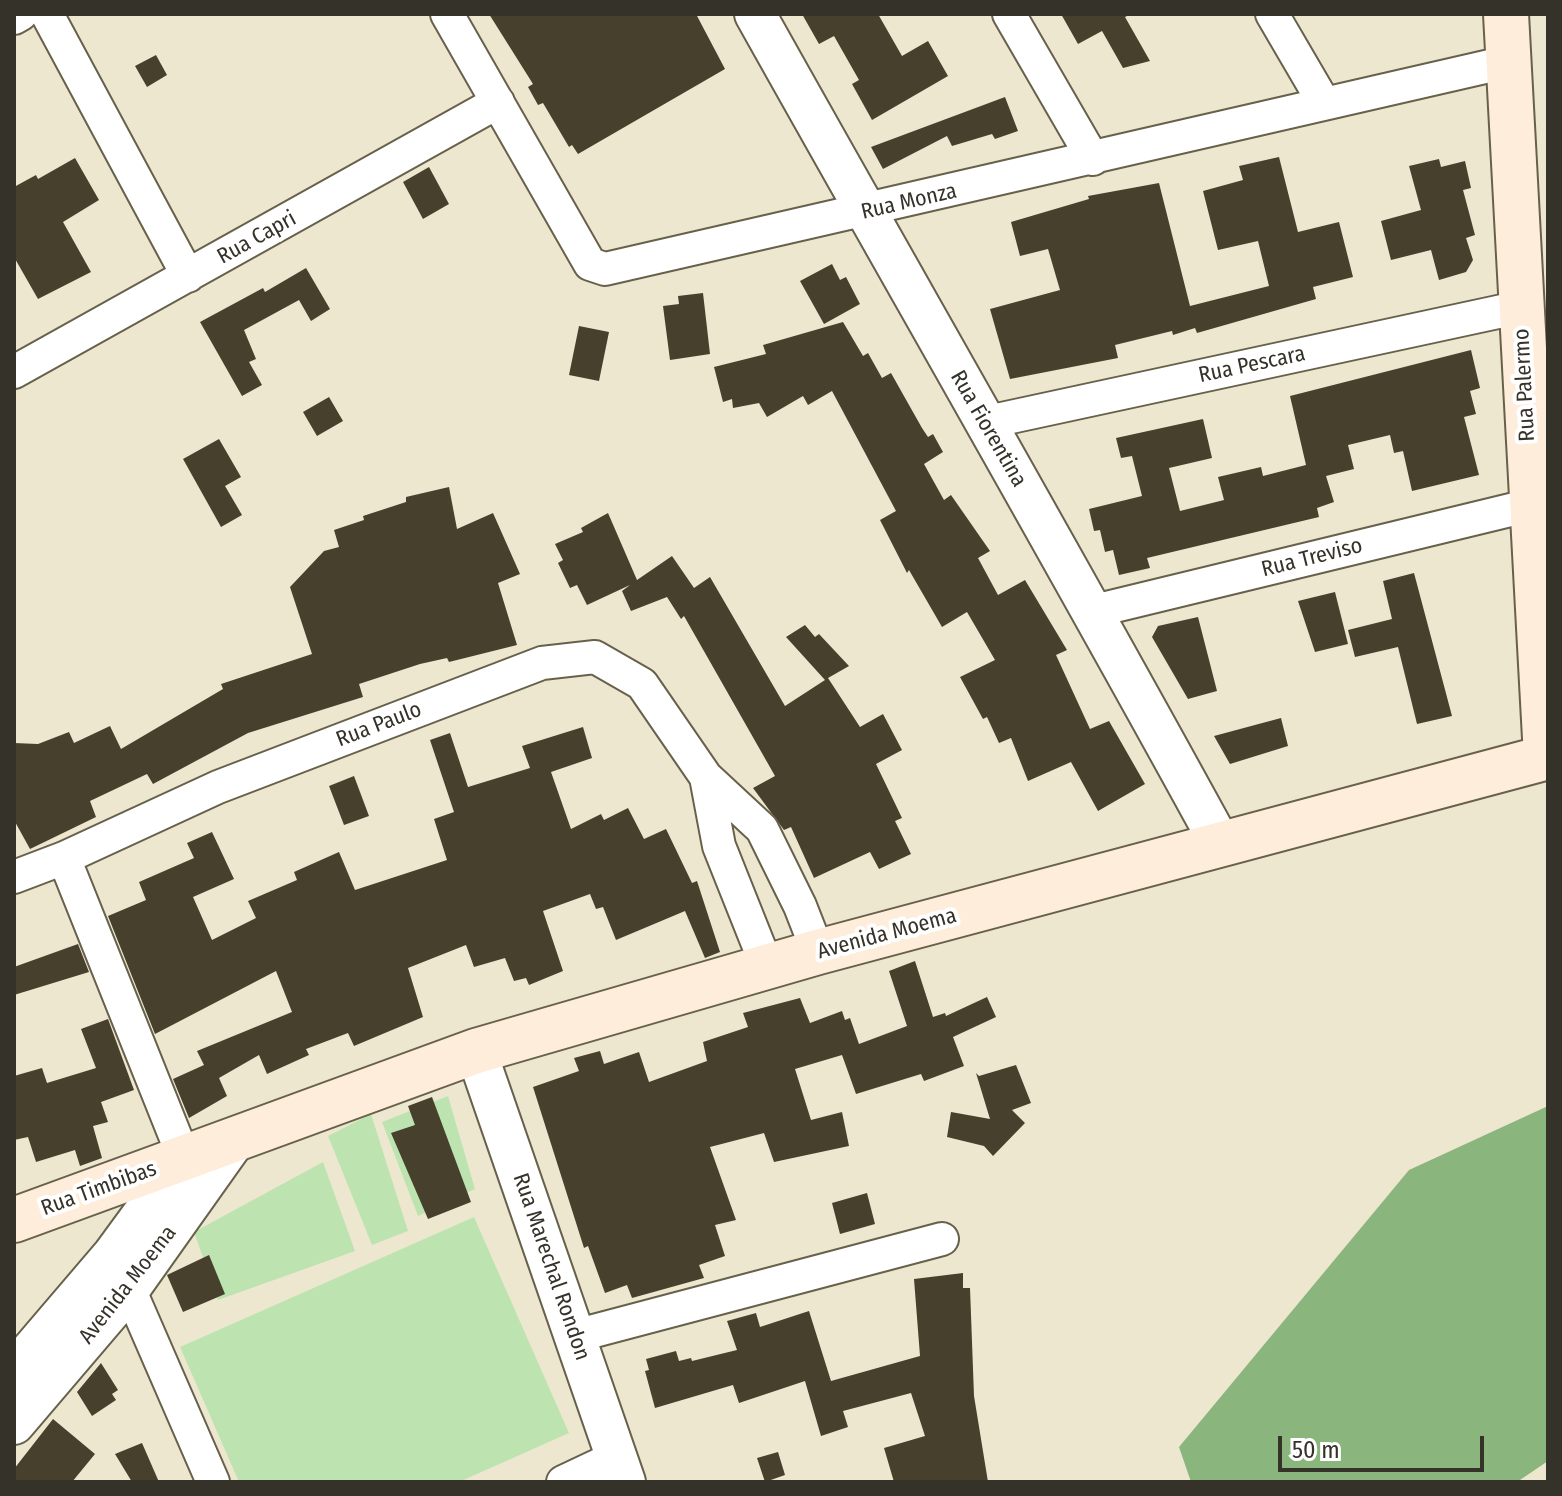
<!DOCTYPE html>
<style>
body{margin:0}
#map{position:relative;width:1562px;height:1496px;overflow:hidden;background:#eee7cf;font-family:"Fira Sans Condensed",sans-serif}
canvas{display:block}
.frame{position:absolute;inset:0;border:16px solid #353229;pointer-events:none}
.scale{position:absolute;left:1278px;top:1436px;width:206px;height:36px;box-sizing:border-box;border:4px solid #353229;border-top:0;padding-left:10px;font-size:24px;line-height:28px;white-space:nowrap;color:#353229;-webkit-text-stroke:6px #fff;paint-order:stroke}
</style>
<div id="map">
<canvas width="1562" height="1496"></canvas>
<div class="frame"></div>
<div class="scale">50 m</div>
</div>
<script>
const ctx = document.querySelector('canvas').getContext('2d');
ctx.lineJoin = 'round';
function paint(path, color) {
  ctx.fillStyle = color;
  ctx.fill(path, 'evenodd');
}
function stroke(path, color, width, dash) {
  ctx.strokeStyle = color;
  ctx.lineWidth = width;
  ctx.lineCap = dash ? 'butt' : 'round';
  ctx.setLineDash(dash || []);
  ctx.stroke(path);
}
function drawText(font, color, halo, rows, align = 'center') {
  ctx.font = font + ' "Fira Sans Condensed",sans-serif';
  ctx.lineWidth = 8;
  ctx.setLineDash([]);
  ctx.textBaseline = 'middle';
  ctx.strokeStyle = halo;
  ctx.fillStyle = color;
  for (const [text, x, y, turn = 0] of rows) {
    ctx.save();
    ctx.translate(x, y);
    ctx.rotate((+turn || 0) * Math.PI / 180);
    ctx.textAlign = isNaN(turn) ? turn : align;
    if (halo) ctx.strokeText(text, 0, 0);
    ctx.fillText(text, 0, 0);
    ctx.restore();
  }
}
paint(new Path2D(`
 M 448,1096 L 475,1189 L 418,1216 L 382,1122 Z
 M 371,1114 L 408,1231 L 372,1245 L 328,1136 Z
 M 323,1162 L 355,1251 L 218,1300 L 194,1232 Z
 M 474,1217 L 569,1433 L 459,1482 L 239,1482 L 180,1347 Z`), '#bde4b0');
paint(new Path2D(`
 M 1548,1106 L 1548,1461 L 1517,1482 L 1191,1482 L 1179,1447 L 1409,1170 Z`), '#8ab57c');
paint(new Path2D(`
 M 489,14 L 696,14 L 725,69 L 578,154 L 572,145 L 569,147 L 543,103 L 538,105 L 528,87 L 533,84 Z
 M 802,14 L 878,14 L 902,56 L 928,41 L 948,76 L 872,120 L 852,84 L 859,80 L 834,36 L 819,44 Z
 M 1061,14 L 1131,14 L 1125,17 L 1150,61 L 1123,68 L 1102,31 L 1078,44 Z
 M 156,55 L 167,75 L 147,87 L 135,66 Z
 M 1005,97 L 1018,131 L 995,139 L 992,134 L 952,146 L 947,136 L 883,169 L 871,147 Z
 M 1279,157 L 1298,232 L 1339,222 L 1353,277 L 1313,287 L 1316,299 L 1197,333 L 1195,328 L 1173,335 L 1172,331 L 1115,345 L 1118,358 L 1010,379 L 990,309 L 1060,290 L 1048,249 L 1020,256 L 1011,222 L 1089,199 L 1088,196 L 1159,183 L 1190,306 L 1269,286 L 1258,241 L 1218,250 L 1203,191 L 1243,180 L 1239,166 Z
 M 75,158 L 99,200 L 63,222 L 91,272 L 38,299 L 14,257 L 14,187 L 36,175 L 38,179 Z
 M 1439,159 L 1441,167 L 1465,161 L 1471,188 L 1463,190 L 1475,235 L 1466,238 L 1473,260 L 1466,272 L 1439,280 L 1431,250 L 1391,260 L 1381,221 L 1421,210 L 1409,166 Z
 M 429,167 L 449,204 L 423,219 L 403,182 Z
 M 832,264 L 840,280 L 846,277 L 860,304 L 824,324 L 800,281 Z
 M 306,268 L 330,309 L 311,321 L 299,300 L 244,330 L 256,359 L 249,362 L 262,385 L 242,396 L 200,322 L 263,288 L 265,292 Z
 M 703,293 L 710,354 L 670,360 L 663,306 L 679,304 L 678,296 Z
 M 843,322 L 863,356 L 868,353 L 882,378 L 891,373 L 922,428 L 928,437 L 933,434 L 943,452 L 924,464 L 944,500 L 951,495 L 990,551 L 978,558 L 998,595 L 1025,580 L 1067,650 L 1056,655 L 1090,729 L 1109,721 L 1145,784 L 1098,811 L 1071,762 L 1028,781 L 1011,738 L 999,743 L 987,717 L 983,719 L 960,677 L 995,660 L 967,612 L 942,627 L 909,570 L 907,573 L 880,520 L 896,511 L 832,391 L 808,405 L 803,396 L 767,417 L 759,403 L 733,408 L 732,399 L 723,402 L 714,367 L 766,354 L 763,345 Z
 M 579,326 L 609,332 L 599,381 L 569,375 Z
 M 1471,350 L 1480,388 L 1470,391 L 1476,414 L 1464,417 L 1479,475 L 1412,491 L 1403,451 L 1394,453 L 1390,435 L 1348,445 L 1354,469 L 1326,476 L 1334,502 L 1317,508 L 1319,517 L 1147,558 L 1150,568 L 1119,575 L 1113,550 L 1105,552 L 1100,530 L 1094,531 L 1089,509 L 1142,496 L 1132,456 L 1121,458 L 1116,438 L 1203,419 L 1212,458 L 1169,468 L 1180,511 L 1224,500 L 1218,477 L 1261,467 L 1263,476 L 1306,465 L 1290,396 Z
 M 329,397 L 343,421 L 317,436 L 303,412 Z
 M 219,439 L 241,477 L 225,486 L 242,515 L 221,527 L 183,459 Z
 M 449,487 L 457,529 L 493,513 L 520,574 L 498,583 L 517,645 L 449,662 L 447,658 L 420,664 L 359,684 L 363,697 L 248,733 L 153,784 L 147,774 L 90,801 L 96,817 L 30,849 L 14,820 L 14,743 L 38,744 L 69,732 L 74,743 L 110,726 L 121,749 L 223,689 L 221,684 L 312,654 L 290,587 L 324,551 L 339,547 L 334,530 L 364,520 L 363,516 L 406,502 L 406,497 Z
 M 608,513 L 637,580 L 672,556 L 694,588 L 710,577 L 785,706 L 825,680 L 786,637 L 805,625 L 815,637 L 819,634 L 849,666 L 828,678 L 860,727 L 883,714 L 902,750 L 876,764 L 902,818 L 895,821 L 911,854 L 879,869 L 870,852 L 814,878 L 791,827 L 784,830 L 753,788 L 775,776 L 684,616 L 681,619 L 667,597 L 631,611 L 622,591 L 630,585 L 587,605 L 577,585 L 570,588 L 558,563 L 563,560 L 555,544 L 583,532 L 581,528 Z
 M 1414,573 L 1452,716 L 1417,724 L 1398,647 L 1355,657 L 1348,630 L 1392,619 L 1383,581 Z
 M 1335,592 L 1348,644 L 1315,652 L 1298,601 Z
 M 1198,617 L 1217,691 L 1188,699 L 1152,637 L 1158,626 Z
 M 1281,718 L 1288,746 L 1230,764 L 1214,736 Z
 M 583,727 L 592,758 L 551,772 L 571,829 L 601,814 L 604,820 L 628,808 L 644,839 L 666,829 L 692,883 L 697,881 L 720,952 L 705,958 L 685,911 L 616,940 L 603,907 L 596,909 L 590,894 L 543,911 L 563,971 L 529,985 L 526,978 L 514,981 L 505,958 L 474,967 L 466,945 L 408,968 L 423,1017 L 354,1046 L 348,1033 L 306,1049 L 309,1055 L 267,1074 L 259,1055 L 219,1078 L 227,1096 L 189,1118 L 173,1079 L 204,1065 L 197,1051 L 292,1012 L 276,971 L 155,1034 L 108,916 L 146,900 L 139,882 L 194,858 L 187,843 L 212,832 L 234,879 L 193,897 L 212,940 L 256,918 L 248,901 L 297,880 L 294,872 L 339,852 L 355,890 L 447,860 L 434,819 L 454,812 L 430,740 L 450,733 L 468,787 L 530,768 L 522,746 Z
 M 354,776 L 369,816 L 344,825 L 329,786 Z
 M 78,944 L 89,972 L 14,995 L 14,967 Z
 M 915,961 L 933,1017 L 945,1013 L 946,1016 L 987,997 L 996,1017 L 953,1037 L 964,1066 L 924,1081 L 921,1074 L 856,1094 L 842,1055 L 795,1069 L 811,1120 L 842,1112 L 849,1146 L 774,1162 L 764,1133 L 710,1147 L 736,1220 L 715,1225 L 725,1256 L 699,1265 L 704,1278 L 632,1298 L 627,1285 L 605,1293 L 588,1246 L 584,1248 L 533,1087 L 579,1071 L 574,1058 L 600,1051 L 604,1064 L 639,1052 L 649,1082 L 707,1061 L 703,1042 L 748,1027 L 743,1013 L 800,998 L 810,1023 L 842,1011 L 845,1020 L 850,1018 L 859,1044 L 907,1026 L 889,971 Z
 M 108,1019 L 134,1090 L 101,1102 L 108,1122 L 93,1126 L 102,1158 L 80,1166 L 75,1150 L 36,1162 L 28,1137 L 14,1140 L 14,1076 L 42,1068 L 47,1083 L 96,1068 L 81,1029 Z
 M 1016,1065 L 1031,1103 L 1012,1110 L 1025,1123 L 993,1156 L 984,1146 L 947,1137 L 951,1112 L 990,1119 L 976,1073 L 979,1076 Z
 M 432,1097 L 471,1202 L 428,1219 L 391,1133 L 415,1125 L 408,1106 Z
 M 867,1193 L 875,1224 L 840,1234 L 832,1203 Z
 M 209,1255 L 225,1294 L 183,1312 L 167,1275 Z
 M 963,1273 L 963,1288 L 970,1288 L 974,1396 L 988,1482 L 894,1482 L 884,1448 L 925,1436 L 911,1393 L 843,1411 L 848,1427 L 821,1436 L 805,1381 L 739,1403 L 733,1385 L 655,1408 L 645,1371 L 649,1370 L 646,1359 L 676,1351 L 679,1361 L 691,1358 L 692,1361 L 737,1350 L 727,1321 L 756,1313 L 760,1327 L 809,1311 L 831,1381 L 920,1356 L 914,1279 Z
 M 101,1363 L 118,1390 L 112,1394 L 116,1400 L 92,1416 L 77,1392 Z
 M 53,1419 L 95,1454 L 72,1482 L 14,1482 L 14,1469 Z
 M 142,1443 L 159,1482 L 132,1482 L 115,1454 Z
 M 778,1452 L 785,1475 L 765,1482 L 757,1458 Z`), '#46402d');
const minor = new Path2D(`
 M 47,14 L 188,276
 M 447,14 L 590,264 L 605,269 L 1507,62
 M 1009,14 L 1093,159
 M 1272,14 L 1324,103
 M 14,18 L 21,14
 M 14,372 L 498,102
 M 983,423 L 1521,307
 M 1094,611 L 1531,505
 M 706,777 L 762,829 L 800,906 L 818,952
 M 64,858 L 184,1158
 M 14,877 L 64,858 L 218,787 L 542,663 L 595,657 L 642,684 L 706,777 L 719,846 L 768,969
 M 120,1268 L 213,1482
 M 575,1336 L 942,1239
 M 563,1482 L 616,1457`);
const tertiary = new Path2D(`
 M 755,14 C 910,291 1069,566 1221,845
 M 476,1051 L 625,1482
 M 14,1371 L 113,1255 L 184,1158
 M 14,1424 L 130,1288 L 235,1140`);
const secondary = new Path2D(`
 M 1506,14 L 1546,757
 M 14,1220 L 476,1051 L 818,952 L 1548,757`);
stroke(minor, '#67614c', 36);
stroke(tertiary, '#67614c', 44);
stroke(secondary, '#67614c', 48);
stroke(minor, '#fff', 32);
stroke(tertiary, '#fff', 40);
stroke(secondary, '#feedda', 44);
drawText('22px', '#353229', '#fff', [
 ["Rua Monza",909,202,-13],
 ["Rua Capri",257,238,-29],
 ["Rua Pescara",1252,365,-12],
 ["Rua Palermo",1525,385,-93],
 ["Rua Fiorentina",988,429,60],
 ["Rua Treviso",1312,558,-14],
 ["Rua Paulo",379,725,-21],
 ["Avenida Moema",887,934,-15],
 ["Rua Timbibas",99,1189,-20],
 ["Rua Marechal Rondon",551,1267,71],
 ["Avenida Moema",128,1285,-52]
]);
</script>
